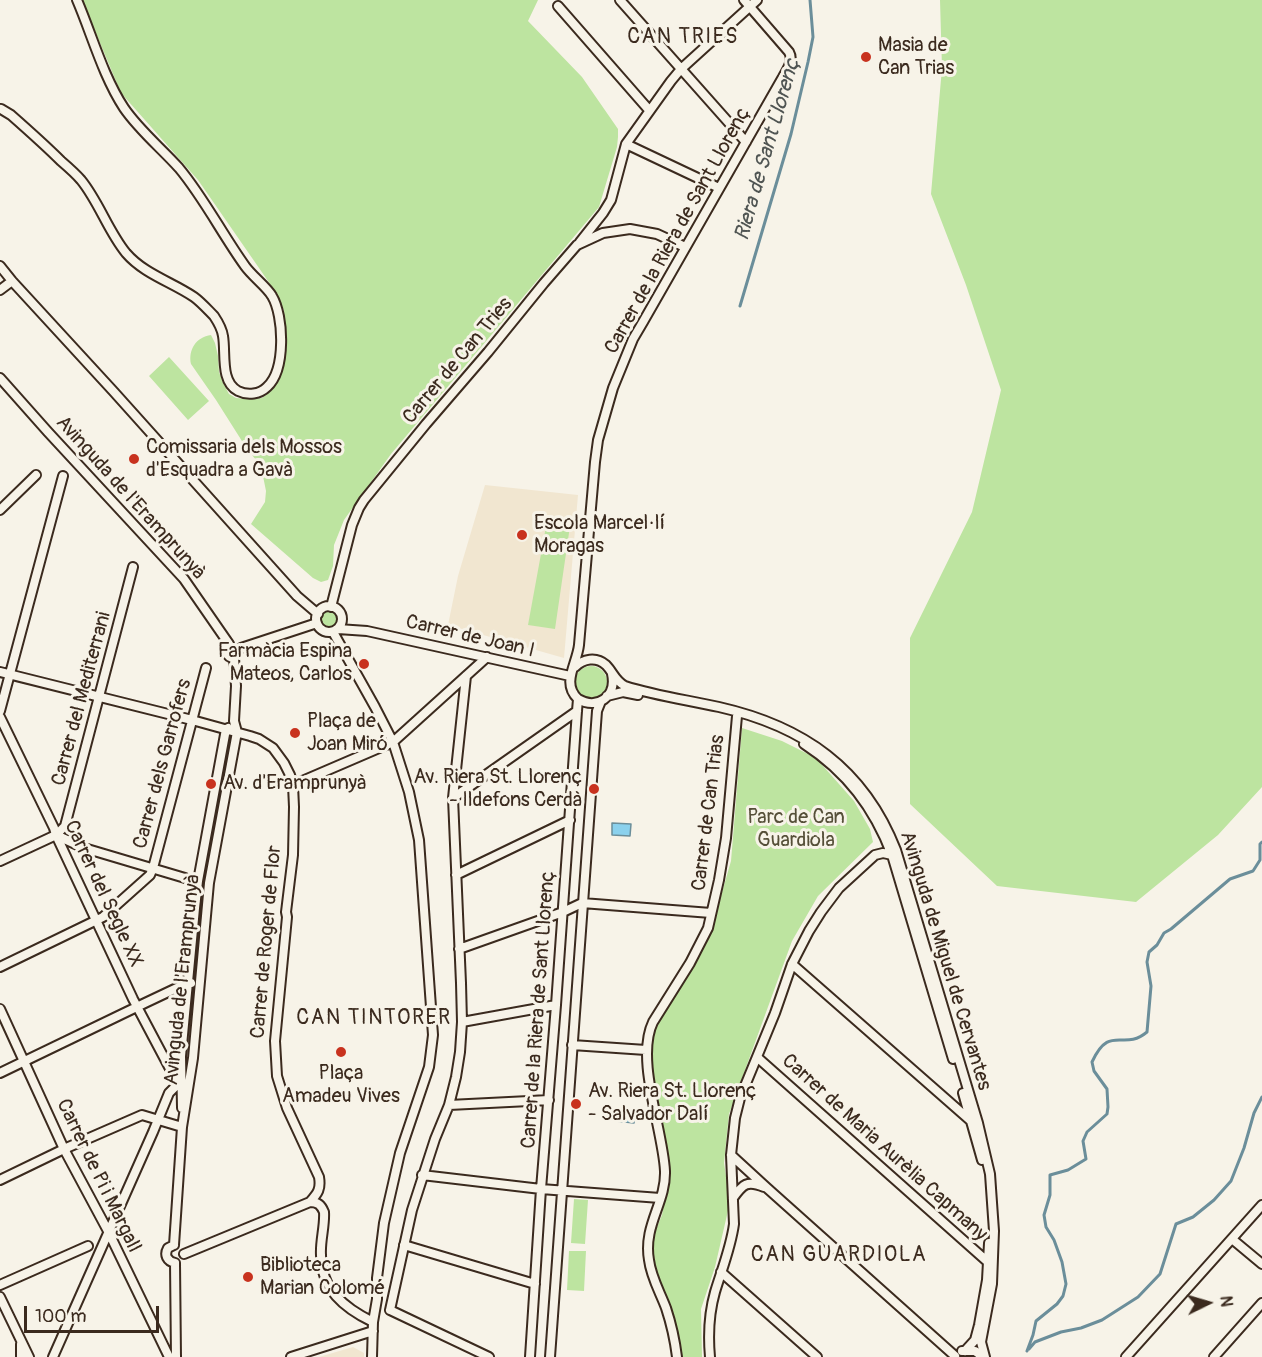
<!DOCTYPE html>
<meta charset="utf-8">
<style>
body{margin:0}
#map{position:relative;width:1262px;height:1357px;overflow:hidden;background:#f7f3e8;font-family:Pangolin,sans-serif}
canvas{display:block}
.north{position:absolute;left:1178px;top:1273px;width:60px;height:60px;-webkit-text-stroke:4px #f7f3e8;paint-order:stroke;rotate:85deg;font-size:16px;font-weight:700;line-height:24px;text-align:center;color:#3b2a1e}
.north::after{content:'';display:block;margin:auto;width:21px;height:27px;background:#3b2a1e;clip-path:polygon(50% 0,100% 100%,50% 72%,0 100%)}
.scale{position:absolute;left:24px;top:1306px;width:135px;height:27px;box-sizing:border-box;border:3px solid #3b2a1e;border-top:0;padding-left:8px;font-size:18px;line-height:21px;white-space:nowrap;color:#3b2a1e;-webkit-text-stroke:4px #f7f3e8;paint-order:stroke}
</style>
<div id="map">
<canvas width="1262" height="1357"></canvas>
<div class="north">N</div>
<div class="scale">100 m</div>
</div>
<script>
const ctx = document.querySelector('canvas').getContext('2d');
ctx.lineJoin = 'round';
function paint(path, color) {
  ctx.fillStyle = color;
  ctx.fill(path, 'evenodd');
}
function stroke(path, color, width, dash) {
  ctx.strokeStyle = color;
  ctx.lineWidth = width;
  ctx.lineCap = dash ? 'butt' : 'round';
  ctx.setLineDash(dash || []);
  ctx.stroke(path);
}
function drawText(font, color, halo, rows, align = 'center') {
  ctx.font = font + ' Pangolin,sans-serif';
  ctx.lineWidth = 6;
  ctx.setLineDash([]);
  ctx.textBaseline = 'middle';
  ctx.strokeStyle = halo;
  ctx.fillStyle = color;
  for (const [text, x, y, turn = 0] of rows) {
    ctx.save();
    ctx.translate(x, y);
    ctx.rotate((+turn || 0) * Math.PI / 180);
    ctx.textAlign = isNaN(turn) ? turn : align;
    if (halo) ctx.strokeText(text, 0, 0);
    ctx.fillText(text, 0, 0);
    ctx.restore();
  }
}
paint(new Path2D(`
 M 485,485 L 578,495 L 564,658 L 448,625 L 458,576 Z
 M 353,1347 L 364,1353 L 364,1357 L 319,1357 Z`), '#f1e6d0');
paint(new Path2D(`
 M 82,0 L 538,0 L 528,21 L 582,77 L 618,129 L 618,137 L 617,147 L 599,207 L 391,454 L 344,520 L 334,545 L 333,566 L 328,580 L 321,582 L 313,578 L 251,524 L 265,502 L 266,491 L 261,466 L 247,449 L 216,400 L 191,364 C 188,350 196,337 211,335 L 215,343 L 218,356 L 219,372 L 223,383 L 229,394 L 236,398 L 249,399 L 262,398 L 271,391 L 280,377 L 286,354 L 284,310 L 268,281 L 198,180 L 121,93 Z
 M 940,0 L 1262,0 L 1262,787 L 1218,835 L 1136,902 L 997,886 L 910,804 L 910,638 L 972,512 L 1001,390 L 966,285 L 931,194 L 942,68 Z
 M 169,357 L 209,401 L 188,420 L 149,376 Z
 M 547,521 L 570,526 L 555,629 L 528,625 Z
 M321 620a9 9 0 1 1 18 0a9 9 0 1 1-18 0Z
 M575 682a16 16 0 1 1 32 0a16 16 0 1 1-32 0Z
 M 742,728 L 782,741 L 816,758 L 854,801 L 870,829 L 873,842 L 818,896 L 792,941 L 729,1114 L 724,1163 L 730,1202 L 715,1267 L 701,1309 L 702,1357 L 681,1357 L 676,1328 L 656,1270 L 653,1249 L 655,1232 L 662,1215 L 669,1176 L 665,1139 L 650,1054 L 653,1029 L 712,927 L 731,861 Z
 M 574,1199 L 588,1200 L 585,1244 L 571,1243 Z
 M 569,1251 L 586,1251 L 584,1291 L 567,1290 Z`), '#bde4a0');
const water = new Path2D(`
 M 612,823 L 631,824 L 630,836 L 612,835 Z
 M 616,1110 L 635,1112 L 634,1123 L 615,1121 Z`);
paint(water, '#8bd1ed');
stroke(water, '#6b8e9a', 1.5);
stroke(new Path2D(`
 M 740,306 L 791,134 L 808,62 L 813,37 L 810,0
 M 1029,1349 L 1035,1342 L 1061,1332 L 1081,1328 L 1102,1320 L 1138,1297 L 1160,1274 L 1176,1224 L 1193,1217 L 1214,1200 L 1231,1181 L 1244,1148 L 1254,1113 L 1262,1097
 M 1027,1351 L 1033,1335 L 1036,1321 L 1057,1304 L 1063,1296 L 1066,1284 L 1062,1262 L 1054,1240 L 1046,1227 L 1044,1215 L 1050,1195 L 1050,1175 L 1068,1170 L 1086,1159 L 1083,1141 L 1087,1132 L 1107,1114 L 1108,1107 L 1107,1089 L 1094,1071 L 1092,1062 C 1110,1023 1123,1052 1147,1032 L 1151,986 L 1147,962 L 1149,952 L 1157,945 L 1164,933 L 1171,929 L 1230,879 L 1253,871 L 1260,860 L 1260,844 L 1262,842`), '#6b8e9a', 3);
const street = new Path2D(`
 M 620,0 L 746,142
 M 558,6 L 649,110
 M 1,109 L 11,115 C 28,130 45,145 61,161 C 68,167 75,173 81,180 C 99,202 108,231 126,253 C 144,274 172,282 194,297 C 201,302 208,310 214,316 C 218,322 222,329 223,336 C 226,353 220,382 238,391 C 248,396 260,394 267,387 C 286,370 284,316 272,296 C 267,287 252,276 245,266 C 222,234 204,198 179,168 C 161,148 139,130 124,108 C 103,76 92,35 77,0
 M 626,144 L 719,188
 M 580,242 L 603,213 L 611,200 L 626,144 L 671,81 L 681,69 L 757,0
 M 0,266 L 12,281 L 114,392 L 297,596 L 318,614
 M 0,290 L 12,281
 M 0,378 L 48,432 L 184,579 L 229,644
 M 0,510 L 36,475
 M316 619a13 13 0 1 1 26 0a13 13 0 1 1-26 0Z
 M 331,607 L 352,525 L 359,508 L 364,500 L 426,424 L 488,352 L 544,283 L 577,245 L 603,233 L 630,229 L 657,234 L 685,247
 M 338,629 L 367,631 L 570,676
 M 333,632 L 375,707 L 393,742 L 409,792 L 419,840 L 433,1035 L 429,1067 L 400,1153 L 384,1223 L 377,1278 L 377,1299 L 373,1322 L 372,1357
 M 229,644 C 224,650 226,657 234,658
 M 241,648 L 317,623
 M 575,667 C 583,659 596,656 606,665 C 613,672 615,681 625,686 C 656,696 688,700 719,707 C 803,726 864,768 896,850 L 978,1123 L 990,1174 L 994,1231 L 992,1284 L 981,1342 L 985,1357
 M 0,672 L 192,720 L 250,736 L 259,739 L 273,748 L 284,763 L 290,775 L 293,785 L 294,807 L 293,855 L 286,912 L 287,917 L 275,1041 L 277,1076 L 287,1108 L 319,1177 C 321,1189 318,1193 310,1202 L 184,1254
 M 607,696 L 623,692 L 638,695
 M 578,699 C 597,710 617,697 612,674
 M 0,711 L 63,476
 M 0,717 L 54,828 L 56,835 L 133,999 L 169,1067 L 181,1081
 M 804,744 C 847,772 874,808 892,855 L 953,1059
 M 293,785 L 393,742 L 487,657
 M 453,798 L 577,711
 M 56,835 L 84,848 L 185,878
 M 0,861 L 56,835 L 65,826 L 133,567
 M 456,875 L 570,820
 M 459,949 L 563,912 L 582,903 L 711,913
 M 792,964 L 971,1121
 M 0,967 L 103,917 L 150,875 L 153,868 L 206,668
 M 0,1009 L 64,1149 L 108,1231 L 169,1357
 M 462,1022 L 556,1005
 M 572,1045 L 646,1050
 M 758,1058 L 989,1263
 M 0,1073 L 145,1003 L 183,985 L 191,983
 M 963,1093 L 982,1160
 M 449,1105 L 549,1100
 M 182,1108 L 181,1056 L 195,908 L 198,881 L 226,729 L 228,728
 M 731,1155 L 767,1188 L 955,1356
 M 422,1175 L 541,1189 L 660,1198
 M 0,1180 L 64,1149 L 142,1115 L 182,1127
 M 733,1198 C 743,1184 747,1180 764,1187
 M 310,1202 C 318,1202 321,1205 324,1212 C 325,1226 320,1241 321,1255 C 321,1289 344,1308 373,1322
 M 1232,1239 L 1262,1264
 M 174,1245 L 182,1127 L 193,1058 L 209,883 L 237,732 L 234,721 L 236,686 L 234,658
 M 174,1245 L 168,1248 C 164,1255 167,1261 175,1263
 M 404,1245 L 535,1284
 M 175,1263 L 176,1357
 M 721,1272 L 817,1357
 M 0,1285 L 88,1246
 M 0,1297 L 29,1357
 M 390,1310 L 412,1210 L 435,1139 L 449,1105 L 456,1077 L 460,1052 L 462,1022 L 461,983 L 453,798 L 466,676
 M 390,1310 L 489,1357
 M 962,1351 L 975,1351 L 983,1357
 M 965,1351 L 975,1340 L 979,1325 L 987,1280 L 989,1243
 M 21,1357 L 21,1344
 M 53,1357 L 153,1132 L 169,1093 L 181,1081
 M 291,1357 L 373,1331
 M 530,1357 L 541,1189 L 556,1005 L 577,711 L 578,699 C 561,683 577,664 579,645 L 595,462 L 598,440 L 613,388 L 633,339 L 643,322 L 783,77 C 787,69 794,61 789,52 L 744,0
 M 550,1357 L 597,711 L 601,701
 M 677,1357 C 675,1341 671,1323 666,1308 C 660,1292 651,1277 649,1260 C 643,1225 666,1203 665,1171 C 663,1130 635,1059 653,1022 L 690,963 L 708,928 L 719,880 L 726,838 L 737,716
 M 710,1357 C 708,1335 709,1313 715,1292 C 722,1269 731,1247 734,1224 L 731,1155 L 735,1118 L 740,1098 L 775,1013 L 792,964 L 809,931 L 821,912 L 839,888 L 875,855 L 883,853 L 892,855
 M 1126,1357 L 1262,1205
 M 1214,1357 L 1262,1303`);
stroke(street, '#3b2a1e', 12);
stroke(street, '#f7f3e8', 8);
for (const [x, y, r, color] of [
 [866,57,6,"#c8321e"],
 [134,459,6,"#c8321e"],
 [522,535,6,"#c8321e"],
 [364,664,6,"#c8321e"],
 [295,733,6,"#c8321e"],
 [211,784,6,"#c8321e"],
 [594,789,6,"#c8321e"],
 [341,1052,6,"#c8321e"],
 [576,1104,6,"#c8321e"],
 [248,1277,6,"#c8321e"]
]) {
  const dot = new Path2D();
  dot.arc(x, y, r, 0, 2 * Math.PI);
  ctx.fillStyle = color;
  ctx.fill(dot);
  stroke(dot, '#f7f3e8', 2);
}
drawText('20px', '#3b2a1e', '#f7f3e8', [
 ["Masia de",878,46],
 ["Can Trias",878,69],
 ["Comissaria dels Mossos",146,448],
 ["d'Esquadra a Gavà",146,471],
 ["Escola Marcel·lí",534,524],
 ["Moragas",534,547],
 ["Farmàcia Espina",352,652,"right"],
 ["Mateos, Carlos",352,675,"right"],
 ["Plaça de",307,722],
 ["Joan Miró",307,745],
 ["Av. Riera St. Llorenç",582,778,"right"],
 ["- Ildefons Cerdà",582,801,"right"],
 ["Av. d'Eramprunyà",223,784],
 ["Plaça",341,1074,"center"],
 ["Amadeu Vives",341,1097,"center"],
 ["Av. Riera St. Llorenç",588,1092],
 ["- Salvador Dalí",588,1115],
 ["Biblioteca",260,1266],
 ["Marian Colomé",260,1289]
], 'left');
drawText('20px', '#3b2a1e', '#f7f3e8', [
 ["Carrer de la Riera de Sant Llorenç",678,231,-61],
 ["Carrer de Can Tries",458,361,-50],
 ["Avinguda de l'Eramprunyà",130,498,48],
 ["Carrer de Joan I",470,637,13],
 ["Carrer del Mediterrani",82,699,-75],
 ["Carrer dels Garrofers",163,764,-75],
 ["Carrer de Can Trias",709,813,-83],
 ["Carrer del Segle XX",103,894,65],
 ["Carrer de Roger de Flor",267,942,-85],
 ["Avinguda de Miguel de Cervantes",945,961,73],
 ["Avinguda de l'Eramprunyà",183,980,-84],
 ["Carrer de la Riera de Sant Llorenç",539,1010,-86],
 ["Carrer de Maria Aurèlia Capmany",884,1148,42],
 ["Carrer de Pi i Margall",98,1176,64]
]);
drawText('20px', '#554f38', '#f7f3e8', [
 ["Parc de Can",796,818],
 ["Guardiola",796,841]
]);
ctx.letterSpacing = '1.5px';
drawText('21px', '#3b2a1e', '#f7f3e8', [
 ["CAN TRIES",683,38],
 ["CAN TINTORER",374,1019],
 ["CAN GUARDIOLA",839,1256]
]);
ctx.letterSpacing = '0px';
drawText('italic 21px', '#4f5452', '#f7f3e8', [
 ["Riera de Sant Llorenç",768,150,-74]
]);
</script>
